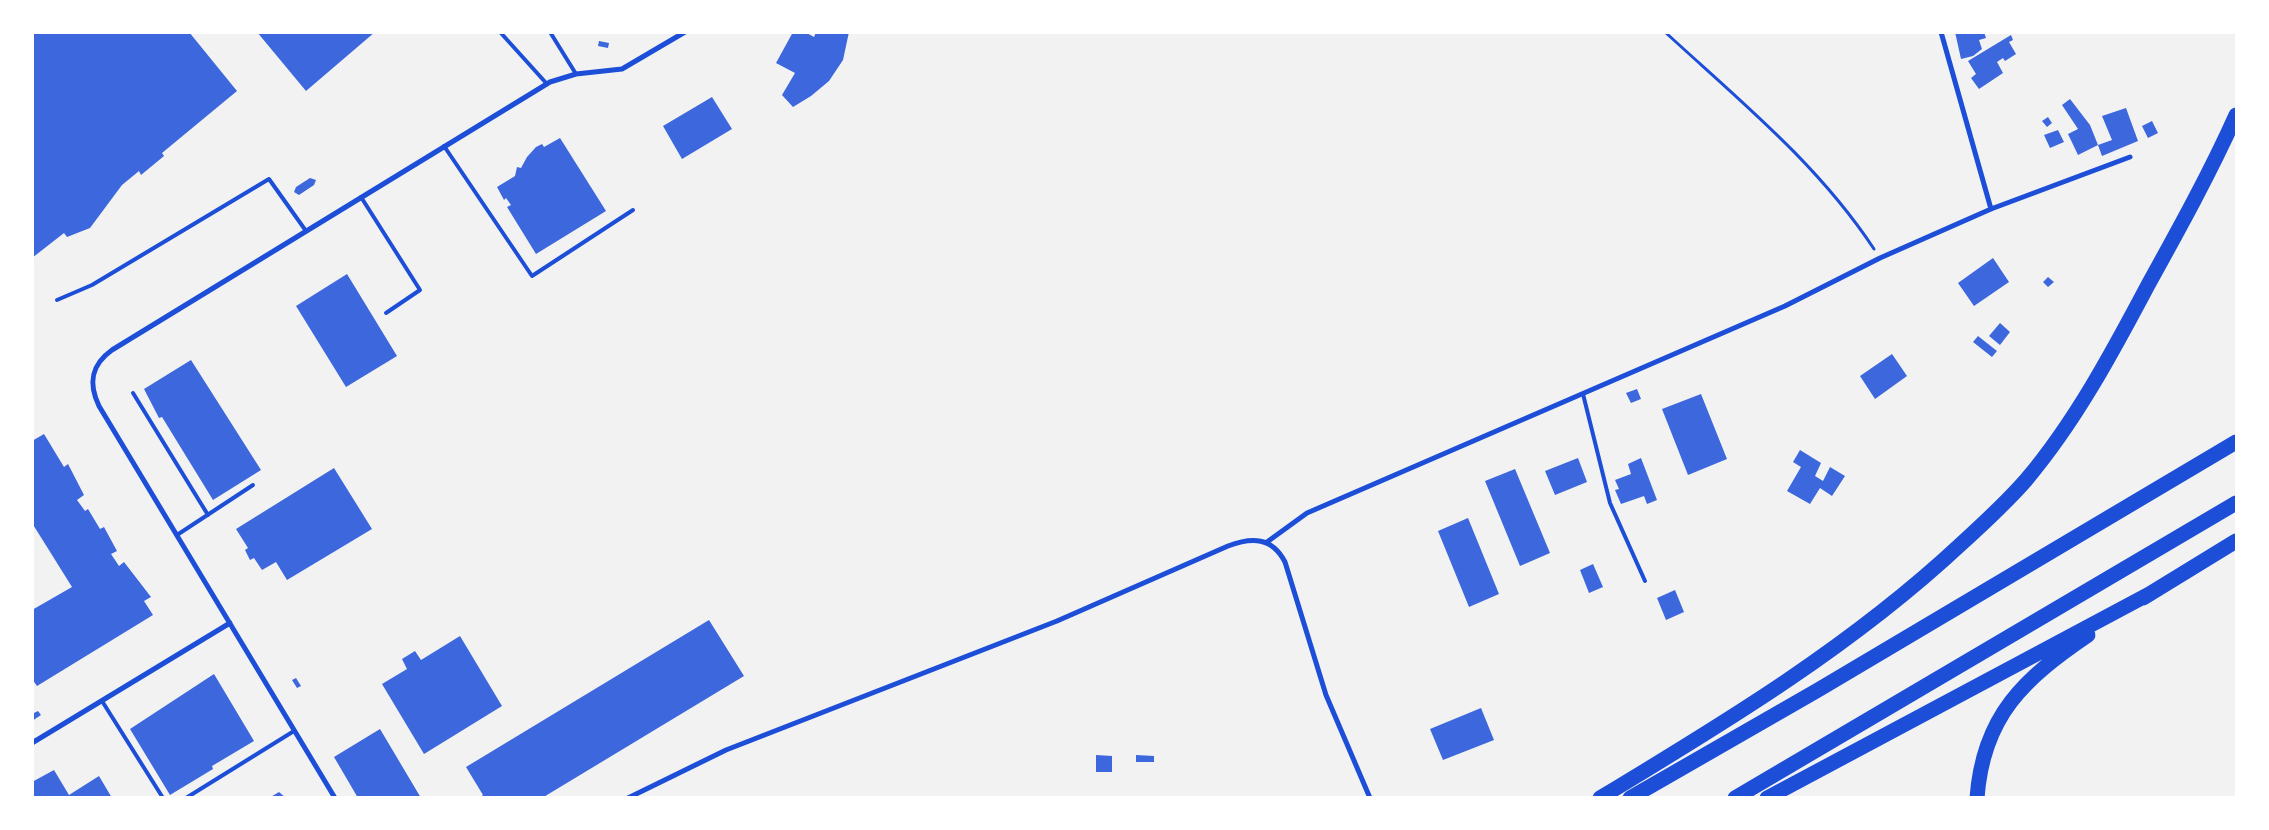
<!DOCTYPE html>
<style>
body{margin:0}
#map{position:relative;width:2269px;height:830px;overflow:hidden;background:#f2f2f2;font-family:Arial,sans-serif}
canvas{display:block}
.frame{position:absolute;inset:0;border:34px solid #fff;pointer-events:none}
</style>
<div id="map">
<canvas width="2269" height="830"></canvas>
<div class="frame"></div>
</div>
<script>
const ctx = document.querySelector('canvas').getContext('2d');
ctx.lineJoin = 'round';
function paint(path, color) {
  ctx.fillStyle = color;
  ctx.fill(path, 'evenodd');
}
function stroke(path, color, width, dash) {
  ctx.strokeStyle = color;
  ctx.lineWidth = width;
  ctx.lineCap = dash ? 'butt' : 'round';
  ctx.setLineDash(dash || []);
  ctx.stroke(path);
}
paint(new Path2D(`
 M 32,32 L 189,32 L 237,91 L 162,153 L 164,156 L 141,175 L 139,171 L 122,185 L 90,228 L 67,237 L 64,233 L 32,258 Z
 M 257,32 L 375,32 L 306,91 Z
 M 793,32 L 805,32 L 814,37 L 816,32 L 849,32 L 843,60 L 829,81 L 811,96 L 793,107 L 782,95 L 795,73 L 776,63 Z
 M 1955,32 L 1984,32 L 1986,38 L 1979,40 L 1982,49 L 1973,56 L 1961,59 Z
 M 2011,35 L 2013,40 L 2009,42 L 2016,54 L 2005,61 L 2003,58 L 1997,62 L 2003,73 L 1979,89 L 1971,78 L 1976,74 L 1968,61 Z
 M 599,41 L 609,43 L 608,48 L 598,46 Z
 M 712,97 L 732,129 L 682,159 L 663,126 Z
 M 2070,99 L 2090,125 L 2098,145 L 2078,155 L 2068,134 L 2078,129 L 2062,105 Z
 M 2126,108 L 2138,141 L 2102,156 L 2098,145 L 2112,140 L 2102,116 Z
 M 2048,117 L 2052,123 L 2047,127 L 2042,121 Z
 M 2152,121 L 2158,133 L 2148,138 L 2142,126 Z
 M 2058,130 L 2064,142 L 2050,148 L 2044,135 Z
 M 560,138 L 606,211 L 536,254 L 507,207 L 511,205 L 506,198 L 504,200 L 497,187 L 515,176 L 517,167 L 521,168 L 527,157 L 536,147 L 542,144 L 544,147 Z
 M 310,178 L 316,180 L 314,185 L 299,195 L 294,192 L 296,187 Z
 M 1993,258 L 2009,282 L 1974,306 L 1958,283 Z
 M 347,274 L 397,356 L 346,387 L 296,306 Z
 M 2048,277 L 2054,282 L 2048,287 L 2043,282 Z
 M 2000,323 L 2010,332 L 2000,345 L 1989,336 Z
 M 1978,336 L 1997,351 L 1992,357 L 1973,342 Z
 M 1892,354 L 1907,376 L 1875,399 L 1860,376 Z
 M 191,360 L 261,470 L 213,500 L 162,417 L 159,418 L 144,389 Z
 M 1637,389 L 1641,399 L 1631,403 L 1626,393 Z
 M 1701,394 L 1727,459 L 1688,475 L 1662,409 Z
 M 44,434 L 64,467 L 68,464 L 84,495 L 77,500 L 85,511 L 88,509 L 100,529 L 104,527 L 117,551 L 111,554 L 119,566 L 124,562 L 151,597 L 144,601 L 153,615 L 37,686 L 32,679 L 32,610 L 72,587 L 32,523 L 32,441 Z
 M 1800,450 L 1821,463 L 1815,476 L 1823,481 L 1830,467 L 1845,476 L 1832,496 L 1820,488 L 1810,504 L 1787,491 L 1801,467 L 1793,462 Z
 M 1578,458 L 1587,482 L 1555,495 L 1545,471 Z
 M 1641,458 L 1657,500 L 1647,504 L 1644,496 L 1621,504 L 1615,490 L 1619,489 L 1615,480 L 1631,474 L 1628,464 Z
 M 334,468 L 372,529 L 287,580 L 276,562 L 262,570 L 254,558 L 250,560 L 245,550 L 248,548 L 236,529 Z
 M 1515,469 L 1550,553 L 1520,566 L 1485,481 Z
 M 1468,518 L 1499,594 L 1469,607 L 1438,531 Z
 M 1593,564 L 1603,587 L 1589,593 L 1580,570 Z
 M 1675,590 L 1684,612 L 1666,620 L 1657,598 Z
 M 709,620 L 744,676 L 542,798 L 479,798 L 483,795 L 466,767 Z
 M 460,636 L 502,706 L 424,754 L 382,684 L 407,669 L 402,659 L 415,651 L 421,660 Z
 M 214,674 L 254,741 L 212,766 L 213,769 L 170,795 L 130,729 Z
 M 296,678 L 301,686 L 297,688 L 292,680 Z
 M 1481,708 L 1494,740 L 1443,760 L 1430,729 Z
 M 38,711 L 41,715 L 32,721 L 32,714 Z
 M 380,729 L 421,798 L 358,798 L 334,757 Z
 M 1096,755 L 1112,756 L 1112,772 L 1096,772 Z
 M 1136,755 L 1154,756 L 1154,762 L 1136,762 Z
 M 54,770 L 69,795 L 99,776 L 112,798 L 32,798 L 32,782 Z
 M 279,792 L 286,798 L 269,798 Z`), '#3d67dc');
stroke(new Path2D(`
 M 1665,32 C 1739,100 1818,164 1874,249`), '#1d4ed8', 3);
stroke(new Path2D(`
 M 500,32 L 547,84
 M 550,32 L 576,74
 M 444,146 L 532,276 L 633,210
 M 361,197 L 420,290 L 386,313
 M 57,300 L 92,285 L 269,179 L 306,231
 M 133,393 L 208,515
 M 1583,394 L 1610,503 L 1645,581
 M 177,535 L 253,485
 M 102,701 L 163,798
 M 186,798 L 294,731`), '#1d4ed8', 4);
stroke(new Path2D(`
 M 1941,32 L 1991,209
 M 1267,542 L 1307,513 L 1785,306 L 1880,258 L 1991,209 L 2130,157
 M 32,743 L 230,623
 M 335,798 L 99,406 C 88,383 91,365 112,350 L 550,82 L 576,74 L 622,69 L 685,32
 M 628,798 L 726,750 L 1057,621 L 1228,546 C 1252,537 1272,537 1285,562 L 1326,695 L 1370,798`), '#1d4ed8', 5);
stroke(new Path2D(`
 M 2143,598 L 2236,541
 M 1600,798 C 1726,722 1853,645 1961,544 C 1983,524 2006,503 2026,480 C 2075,422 2112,353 2148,285 C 2179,229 2210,173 2236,115
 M 1630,798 L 1818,690 L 2236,442
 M 1735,798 L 2236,503
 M 1767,798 L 2151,593
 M 1977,798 C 1983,715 2025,678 2088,635`), '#1d4ed8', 15);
</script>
